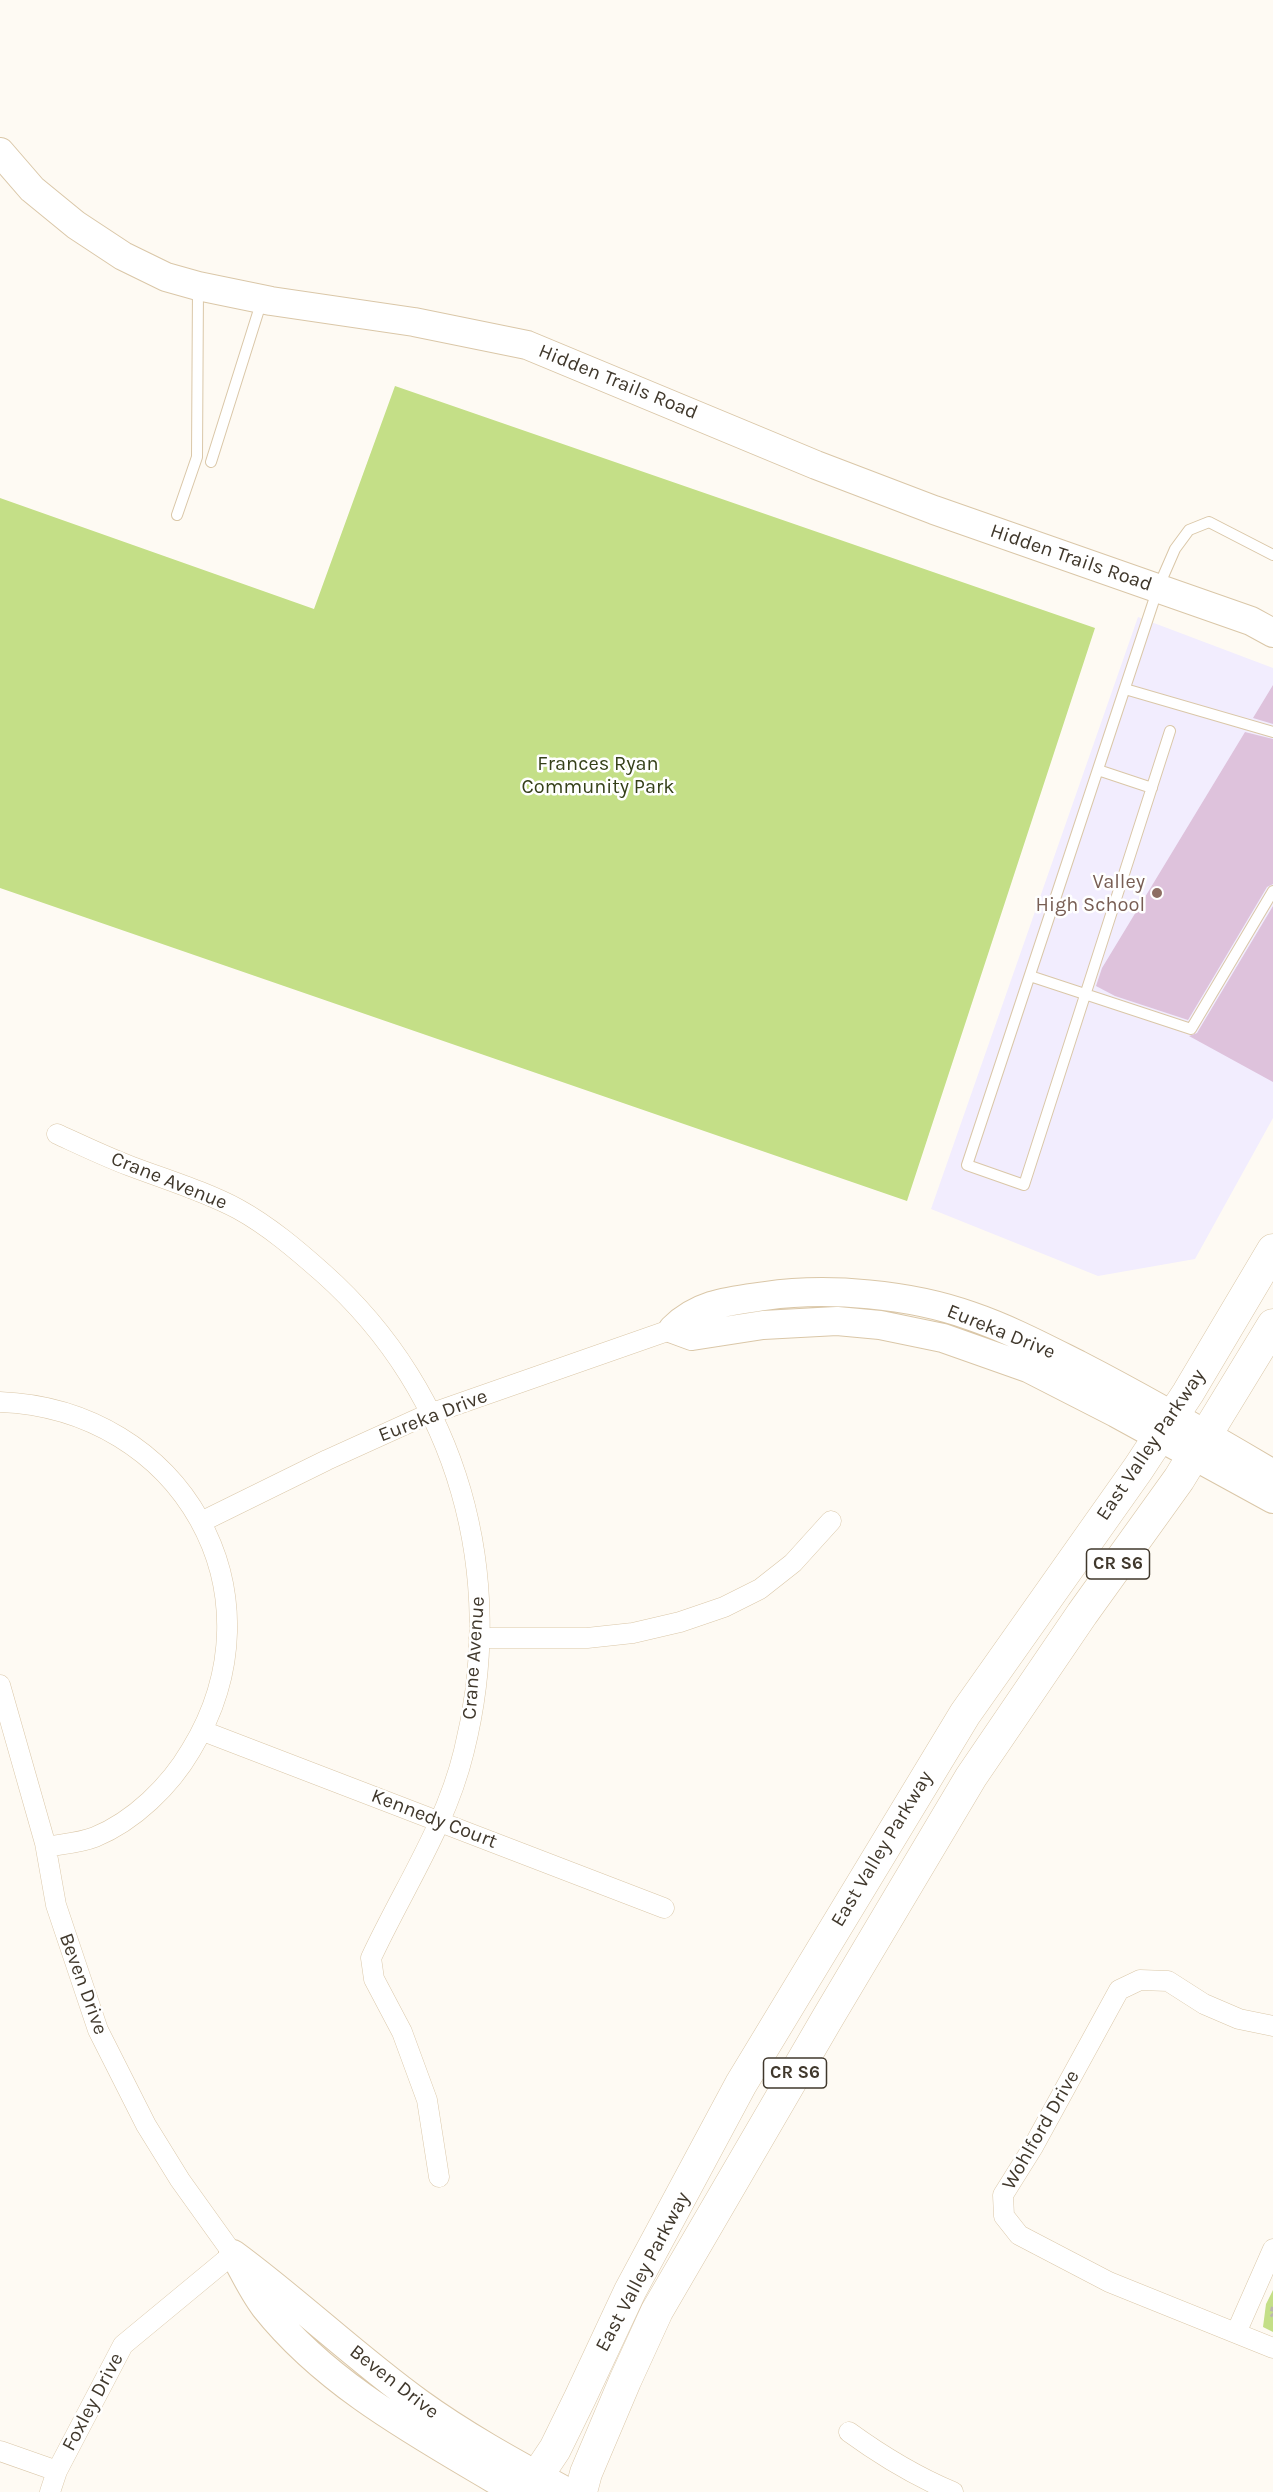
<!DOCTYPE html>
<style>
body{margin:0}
canvas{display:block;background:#fefaf3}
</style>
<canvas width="1273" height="2492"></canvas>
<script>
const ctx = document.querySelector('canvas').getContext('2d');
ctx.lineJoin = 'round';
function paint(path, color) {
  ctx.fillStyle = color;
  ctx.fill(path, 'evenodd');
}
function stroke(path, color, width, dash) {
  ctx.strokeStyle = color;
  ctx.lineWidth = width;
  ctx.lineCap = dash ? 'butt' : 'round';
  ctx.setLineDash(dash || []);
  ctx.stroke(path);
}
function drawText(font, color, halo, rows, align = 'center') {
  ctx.font = font + ' Karla,sans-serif';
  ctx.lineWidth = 5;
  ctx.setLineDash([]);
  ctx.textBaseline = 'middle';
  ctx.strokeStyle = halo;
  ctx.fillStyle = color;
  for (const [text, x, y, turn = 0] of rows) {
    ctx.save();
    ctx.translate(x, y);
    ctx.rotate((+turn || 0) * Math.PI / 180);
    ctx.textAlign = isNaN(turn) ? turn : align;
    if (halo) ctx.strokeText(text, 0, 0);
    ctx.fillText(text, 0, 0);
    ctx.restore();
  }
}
paint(new Path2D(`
 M 1138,617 L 1273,668 L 1273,1118 L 1195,1259 L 1098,1276 L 931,1209 Z`), '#f2edfe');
paint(new Path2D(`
 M 395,386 L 1095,628 L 907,1201 L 0,888 L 0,498 L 314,609 Z
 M 1273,2290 L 1273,2332 L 1263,2327 L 1266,2304 Z`), '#c4df87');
paint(new Path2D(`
 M 1273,685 L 1273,724 L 1253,718 Z
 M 1245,732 L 1273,739 L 1273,884 L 1267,887 L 1188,1020 L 1115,996 L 1096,986 L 1102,968 Z
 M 1273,906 L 1273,1082 L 1189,1036 L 1197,1033 Z`), '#dec2dc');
const lane = new Path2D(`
 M 211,462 L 262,300
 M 177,515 L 197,457 L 198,287
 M 1125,689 L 1273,732
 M 1170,731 L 1024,1185 L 967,1165 L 1158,588 L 1175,549 L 1189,530 L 1209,522 L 1273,555
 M 1098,770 L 1152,788
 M 1030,976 L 1191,1029 L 1273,891`);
const street = new Path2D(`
 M 57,1134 C 81,1145 106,1157 130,1166 C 167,1180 204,1191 238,1209 C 269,1226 297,1250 323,1273 C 459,1394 508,1575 464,1751 C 446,1826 403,1889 371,1958 L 374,1979 L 402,2032 L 427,2100 L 439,2177
 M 0,1402 C 181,1409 287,1593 191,1750 C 170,1786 134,1821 95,1837 C 80,1843 62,1844 46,1847
 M 201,1522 L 327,1460 L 424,1416 L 673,1329
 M 479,1638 L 587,1638 L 633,1633 L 680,1622 L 724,1607 L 760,1589 L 793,1563 L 831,1521
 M 0,1685 L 45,1843 L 56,1905 L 98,2030 L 146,2125 L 180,2180 L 233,2254 L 123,2345 L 57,2471 L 50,2492
 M 203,1731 L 664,1908
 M 1273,2026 L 1239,2019 L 1204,2004 L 1168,1981 L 1140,1980 L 1119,1990 L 1033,2147 L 1003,2195 L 1004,2216 L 1019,2235 L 1109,2282 L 1273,2348
 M 1236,2333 L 1273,2249
 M 849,2432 C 882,2456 915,2476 953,2492
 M 0,2451 L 57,2471`);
const secondary = new Path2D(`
 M 0,152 L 32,189 L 76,225 L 123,256 L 166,277 L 198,286 L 271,301 L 414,322 L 527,345 L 816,465 L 934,510 L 1251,621 L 1273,633
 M 1273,1474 C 1209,1436 1145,1399 1079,1365 C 1043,1347 1009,1329 971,1316 C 910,1294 828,1287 765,1296 C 730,1301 699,1303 673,1329 L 692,1336 L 763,1325 L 837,1321 L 880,1325 L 943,1338 L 1028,1368 L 1116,1413 L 1273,1499
 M 233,2254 C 297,2301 354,2356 419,2403 C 466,2437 516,2464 567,2492
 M 239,2263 C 247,2278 255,2294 265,2307 C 330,2389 428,2439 516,2492`);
const primary = new Path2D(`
 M 531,2492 L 537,2476 L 555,2449 L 580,2398 L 630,2291 L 741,2084 L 965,1714 L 1138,1469 L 1188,1393 L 1273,1250
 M 581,2492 L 586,2473 L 625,2381 L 657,2311 L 827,2019 L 971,1777 L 1082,1614 L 1179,1479 L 1273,1325`);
stroke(lane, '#dac7a8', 12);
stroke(street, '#dac7a8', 21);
stroke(secondary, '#dac7a8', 30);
stroke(primary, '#dac7a8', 33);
stroke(new Path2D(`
 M 1273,2307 L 1271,2314 L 1273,2316`), '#bcb6ae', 4, [4.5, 3]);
stroke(lane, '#fff', 10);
stroke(street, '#fff', 20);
stroke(secondary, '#fff', 28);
stroke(primary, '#fff', 32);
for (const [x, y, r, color] of [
 [1157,893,6,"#8d6e63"]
]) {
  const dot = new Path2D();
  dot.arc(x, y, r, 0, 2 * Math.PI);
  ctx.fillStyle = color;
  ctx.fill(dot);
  stroke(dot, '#fff', 2);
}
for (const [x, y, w] of [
 [1118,1564,63],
 [795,2073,63]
]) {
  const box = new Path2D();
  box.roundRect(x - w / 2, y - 15, w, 30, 4.5);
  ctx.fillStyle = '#fff';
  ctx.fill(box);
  stroke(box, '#40382c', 1.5);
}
drawText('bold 18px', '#40382c', null, [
 ["CR S6",1118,1564],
 ["CR S6",795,2073]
]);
drawText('20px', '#40382c', '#fff', [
 ["Hidden Trails Road",618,382,22],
 ["Hidden Trails Road",1071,558,19],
 ["Crane Avenue",169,1181,22],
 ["Eureka Drive",1001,1332,22],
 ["Eureka Drive",433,1416,-21],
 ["East Valley Parkway",1151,1445,-56],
 ["Crane Avenue",474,1658,-86],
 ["Kennedy Court",434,1819,21],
 ["East Valley Parkway",882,1849,-59],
 ["Beven Drive",83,1984,70],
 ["Wohlford Drive",1041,2130,-60],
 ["East Valley Parkway",643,2272,-62],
 ["Beven Drive",394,2382,38],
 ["Foxley Drive",93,2402,-62]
]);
drawText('20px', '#354019', '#fff', [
 ["Frances Ryan",598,764],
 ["Community Park",598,787]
]);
drawText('20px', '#785e54', '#fff', [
 ["Valley",1145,882],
 ["High School",1145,905]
], 'right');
</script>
